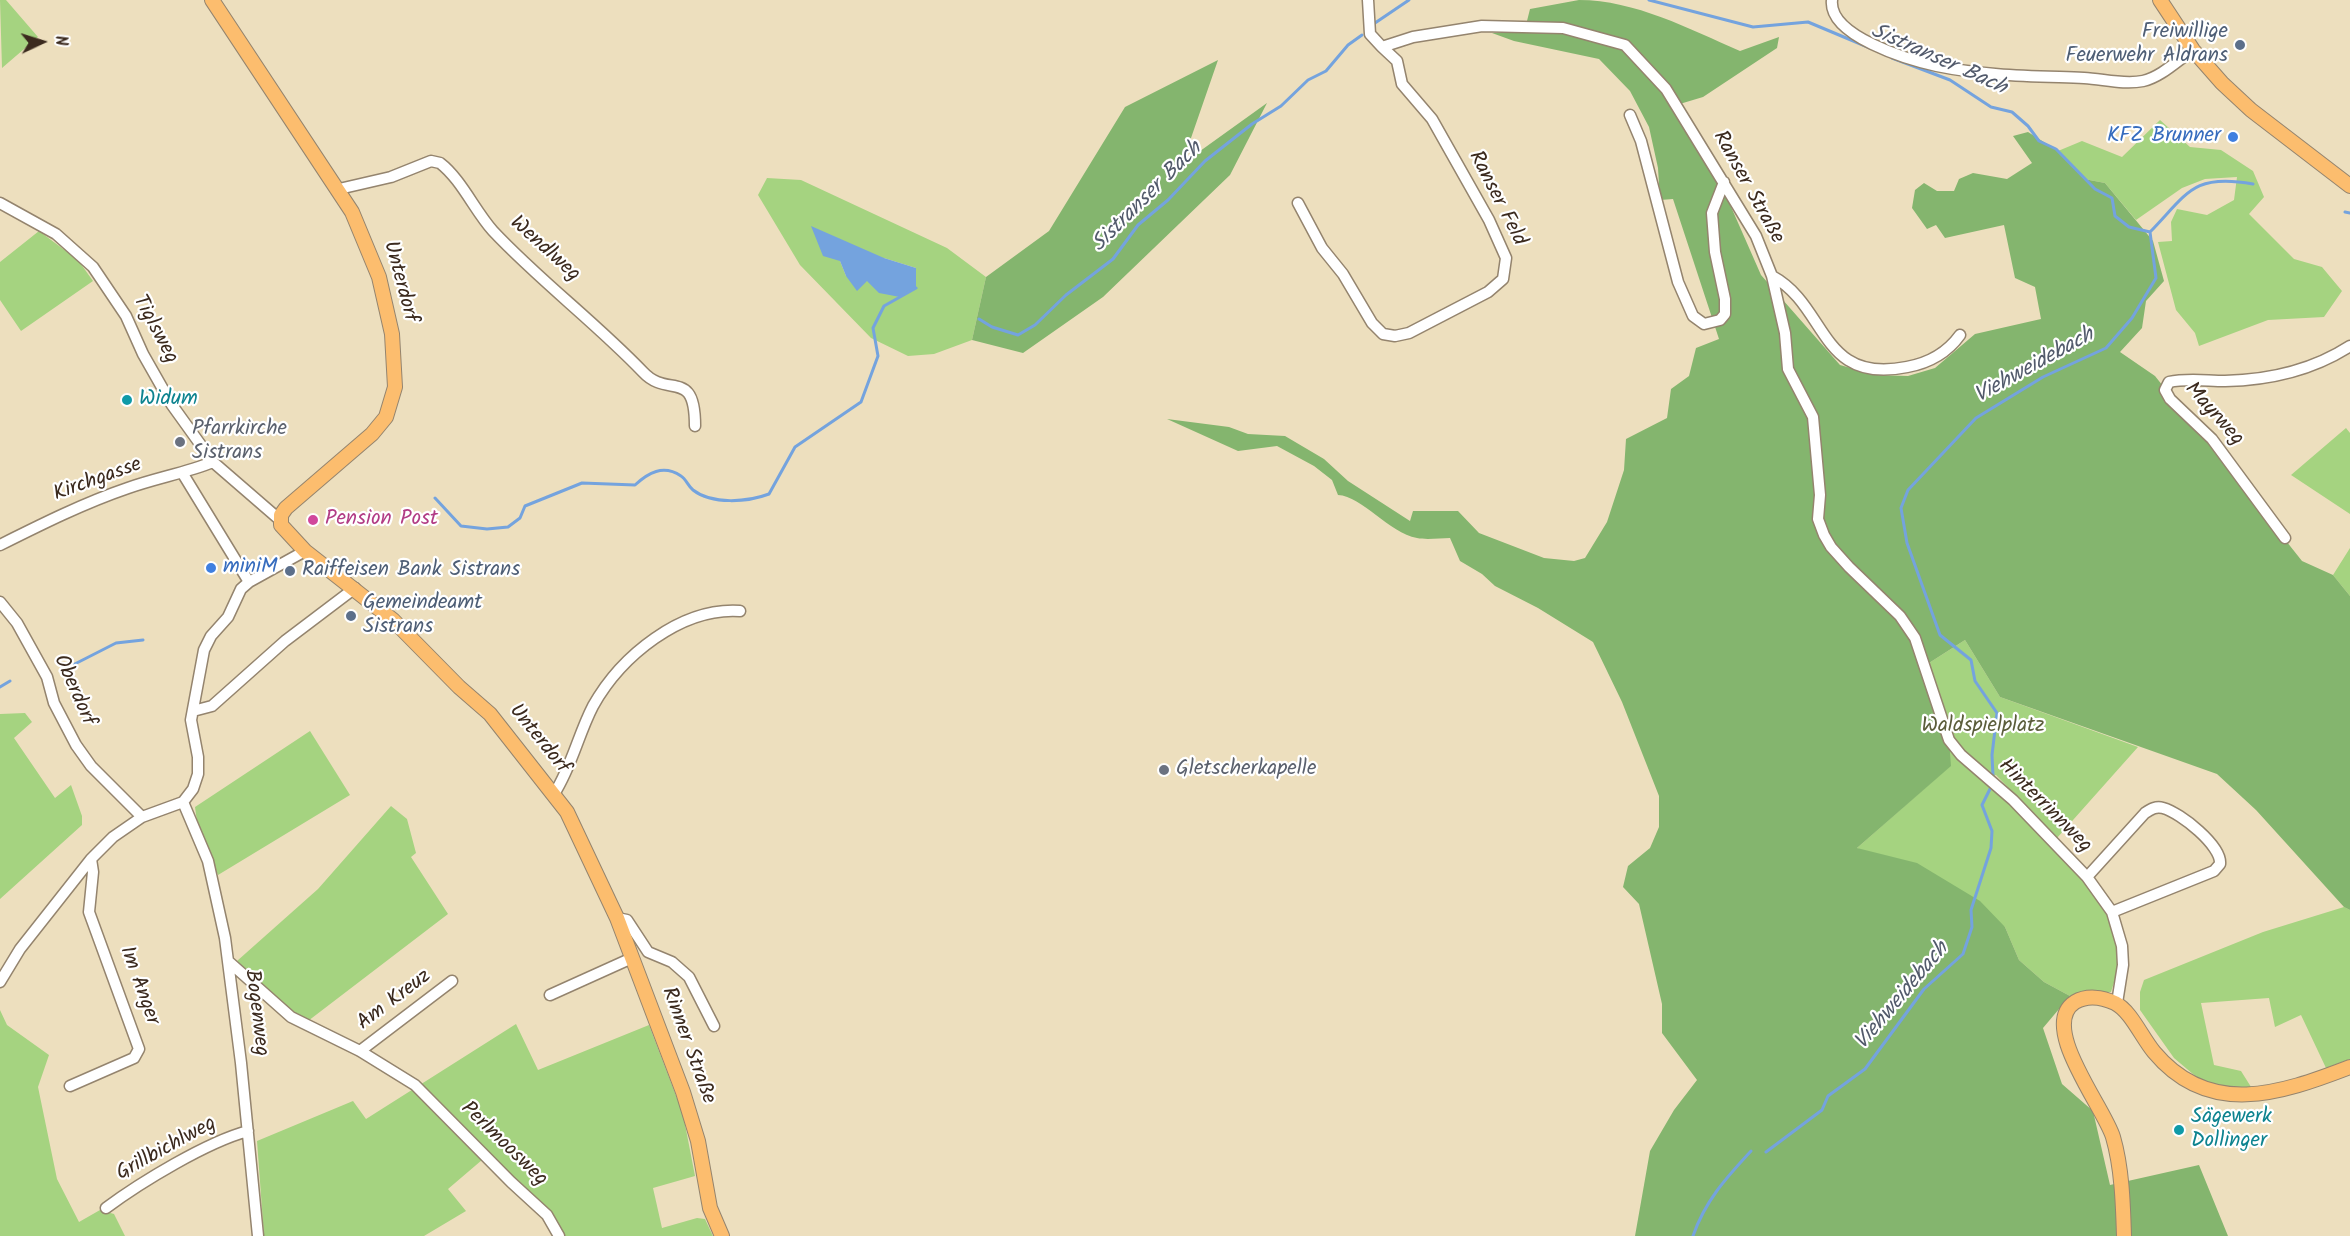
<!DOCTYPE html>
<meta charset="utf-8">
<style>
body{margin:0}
#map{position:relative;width:2350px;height:1236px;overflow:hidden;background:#eddfbe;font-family:Kalam,sans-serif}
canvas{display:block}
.north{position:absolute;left:12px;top:12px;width:60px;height:60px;-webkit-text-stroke:4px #fff;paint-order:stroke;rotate:86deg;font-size:16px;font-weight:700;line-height:24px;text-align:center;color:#3b2a1e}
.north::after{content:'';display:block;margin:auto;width:21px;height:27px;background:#3b2a1e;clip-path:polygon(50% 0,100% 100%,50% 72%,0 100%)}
</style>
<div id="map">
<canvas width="2350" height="1236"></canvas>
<div class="north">N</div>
</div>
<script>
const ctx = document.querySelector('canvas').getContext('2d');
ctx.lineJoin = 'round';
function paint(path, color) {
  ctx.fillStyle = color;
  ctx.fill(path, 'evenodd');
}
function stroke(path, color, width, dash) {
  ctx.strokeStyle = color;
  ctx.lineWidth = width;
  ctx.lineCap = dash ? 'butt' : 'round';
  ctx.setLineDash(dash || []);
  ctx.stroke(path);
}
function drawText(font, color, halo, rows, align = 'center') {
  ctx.font = font + ' Kalam,sans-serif';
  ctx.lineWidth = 4.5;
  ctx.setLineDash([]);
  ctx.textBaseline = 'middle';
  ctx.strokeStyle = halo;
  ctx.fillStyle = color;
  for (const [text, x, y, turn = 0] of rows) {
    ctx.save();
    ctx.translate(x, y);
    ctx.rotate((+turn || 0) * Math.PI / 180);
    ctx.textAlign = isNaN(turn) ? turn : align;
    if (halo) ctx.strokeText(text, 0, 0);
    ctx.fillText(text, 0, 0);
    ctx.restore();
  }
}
paint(new Path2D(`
 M 0,0 L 6,0 L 38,37 L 2,68 Z
 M 2160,120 L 2190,147 L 2221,150 L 2253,171 L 2264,197 L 2249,214 L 2294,259 L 2322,267 L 2342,291 L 2324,317 L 2268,320 L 2199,346 L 2195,333 L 2176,310 L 2158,242 L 2172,241 L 2171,222 L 2177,209 L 2207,215 L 2234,200 L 2237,177 L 2205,179 L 2182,188 L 2136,220 L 2105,183 L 2084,179 L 2058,151 L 2082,141 L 2122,157 Z
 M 767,178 L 801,180 L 947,248 L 986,277 L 972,340 L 934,354 L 908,356 L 871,338 L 800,265 L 758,195 ZM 884,258 L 916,268 L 867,280 L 846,276 L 840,261 Z
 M 39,231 L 78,260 L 93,281 L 21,331 L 0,300 L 0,262 Z
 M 2346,428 L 2350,433 L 2350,514 L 2291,475 Z
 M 2350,548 L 2350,596 L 2333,575 Z
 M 1965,640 L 2000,697 L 2138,747 L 2057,838 L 1996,775 L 1992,776 L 1993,782 L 2112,912 L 2119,967 L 2111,992 L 2070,996 L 2044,982 L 2019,960 L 2005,927 L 1857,848 L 1950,766 L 1929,663 Z
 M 25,713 L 32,722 L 14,738 L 55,798 L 71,785 L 82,816 L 82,825 L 0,899 L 0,714 Z
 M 310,731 L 350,795 L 218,875 L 197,822 L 195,807 Z
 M 391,806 L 407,819 L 416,853 L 411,857 L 448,914 L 308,1021 L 283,1008 L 237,961 L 318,889 Z
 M 2344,907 L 2350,910 L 2350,1059 L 2326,1068 L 2301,1015 L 2275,1027 L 2269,998 L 2201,1003 L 2214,1065 L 2241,1071 L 2258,1098 L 2207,1086 L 2174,1058 L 2140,1010 L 2140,992 L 2144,980 L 2263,932 Z
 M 0,1010 L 7,1025 L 49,1055 L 38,1087 L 57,1179 L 79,1222 L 100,1210 L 114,1214 L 125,1236 L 0,1236 Z
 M 516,1024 L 538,1070 L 649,1025 L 683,1114 L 695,1176 L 653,1188 L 662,1228 L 697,1218 L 705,1219 L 713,1236 L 563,1236 L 489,1154 L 448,1189 L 466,1211 L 424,1236 L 264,1236 L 257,1141 L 353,1101 L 366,1119 Z`), '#a5d380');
paint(new Path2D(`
 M 1579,0 C 1635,0 1689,29 1740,51 L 1779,37 L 1777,48 L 1703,97 L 1673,106 L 1717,175 L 1761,275 L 1840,365 L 1876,375 L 1908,376 L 1935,368 L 1975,334 L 2041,319 L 2035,287 L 2015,278 L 2004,225 L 1945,238 L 1936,225 L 1927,229 L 1912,208 L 1915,190 L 1924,183 L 1937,191 L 1954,191 L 1959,179 L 1973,173 L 2007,179 L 2032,163 L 2013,136 L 2028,132 L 2058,151 L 2084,179 L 2105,183 L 2153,241 L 2164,281 L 2146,301 L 2142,328 L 2120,352 L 2155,376 L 2302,561 L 2333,575 L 2350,596 L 2350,910 L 2344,907 L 2256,810 L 2217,774 L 2000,697 L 1965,640 L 1929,663 L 1949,740 L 1951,766 L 1857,848 L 1917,863 L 1980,901 L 2005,927 L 2019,960 L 2044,982 L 2070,996 L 2043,1028 L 2062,1084 L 2093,1111 L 2110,1185 L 2199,1165 L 2228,1236 L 1635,1236 L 1650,1151 L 1674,1110 L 1697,1080 L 1662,1033 L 1662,1004 L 1639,904 L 1623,887 L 1628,866 L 1650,848 L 1659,827 L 1659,796 L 1622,702 L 1593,642 L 1538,608 L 1495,586 L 1482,574 L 1460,561 L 1450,538 C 1440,538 1427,540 1417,538 C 1389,533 1362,496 1338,495 L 1332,480 L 1314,466 L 1277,446 L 1238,451 L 1167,419 L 1229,427 L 1248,434 L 1285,436 L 1324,459 L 1348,481 L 1410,521 L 1413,511 L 1458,511 L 1479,533 L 1544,558 L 1574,561 L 1585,558 L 1607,522 L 1624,470 L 1626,439 L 1667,418 L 1671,389 L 1689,376 L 1696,348 L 1719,339 L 1673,199 L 1660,200 L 1658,168 L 1649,127 L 1630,91 L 1599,59 L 1514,41 L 1492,33 L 1524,33 L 1530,9 Z
 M 1218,60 L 1182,164 L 1267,103 L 1230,175 L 1103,297 L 1023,353 L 972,340 L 986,277 L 1049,231 L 1125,107 Z`), '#84b56e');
paint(new Path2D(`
 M 811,226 L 884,258 L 916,268 L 916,288 L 900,297 L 879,293 L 867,281 L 857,291 L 846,276 L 840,261 L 823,256 Z`), '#74a3de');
stroke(new Path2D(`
 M 1649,0 L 1753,27 L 1808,22 L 1870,48
 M 1375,23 L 1409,0
 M 1892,58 L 1950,80 L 1991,107 L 2012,112 L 2028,126 L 2039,141 L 2056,149 L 2095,189 L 2112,198 L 2115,216 L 2129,227 L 2150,232 C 2188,193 2193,173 2253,184
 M 2345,212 L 2350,213
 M 979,319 L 992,327 L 1018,335 L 1035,325 L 1066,295 L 1113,259 L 1138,225 L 1168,200 L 1205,161 L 1252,124 L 1281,106 L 1308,80 L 1326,71 L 1348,45 L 1362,35
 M 435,498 L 461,526 L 487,529 L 508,527 L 520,518 L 525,506 L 582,483 L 635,485 C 648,473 663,464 681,476 C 686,479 688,486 693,490 C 712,505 748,502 769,494 L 795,447 L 861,402 L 878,356 L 873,328 L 884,306 L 916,288
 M 63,670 L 116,643 L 143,640
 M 0,687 L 10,681
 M 1993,776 L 1992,755 L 1997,713 L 1975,681 L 1971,660 L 1940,635 L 1907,543 L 1901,508 L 1908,490 L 1976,418 L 2043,377 L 2106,348 L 2132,318 L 2156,278 L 2150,232
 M 1766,1152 L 1822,1110 L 1828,1096 L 1865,1069 L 1924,989 L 1963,954 L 1972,927 L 1971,910 L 1991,848 L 1992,831 L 1982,805 L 1991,787
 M 1693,1236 C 1705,1201 1726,1178 1751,1151`), '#74a3de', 3);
const minor = new Path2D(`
 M 1368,0 L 1370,34 L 1382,47 L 1413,37 L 1482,26 L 1563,28 L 1625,45 L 1666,89 L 1756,236 L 1772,276 L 1785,333 L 1788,369 L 1813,417 L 1820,495 L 1818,519 L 1824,535 L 1831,547 L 1849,567 L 1900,616 L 1915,638 L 1949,740 L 1961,755 L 2013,800 L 2087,877 L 2112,912 L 2122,946 L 2123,965 L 2117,1003
 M 1832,0 C 1828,36 1909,60 1937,66 C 1985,76 2035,76 2084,78 C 2103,79 2124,85 2143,81 C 2161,77 2178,60 2193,50
 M 1630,115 L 1641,141 L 1678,282 L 1693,316 L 1704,324 L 1720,320 L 1725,314 L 1725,299 L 1715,252 L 1712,213 L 1724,182
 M 339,189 L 391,177 L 431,161 L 440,163 C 461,179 475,211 493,231 C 540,281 595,322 643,372 C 668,399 695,367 695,426
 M 0,203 L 56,234 L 93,267 L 126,316 L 143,354 L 172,405 L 213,462 L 280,520
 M 1298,203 L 1322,248 L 1343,274 L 1372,323 L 1383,334 L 1395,336 L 1409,333 L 1488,292 L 1503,279 L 1506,258 L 1489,220 L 1432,119 L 1402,84 L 1397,61 L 1382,47
 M 1772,276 C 1828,306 1819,385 1907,367 C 1929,363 1947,353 1960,335
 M 2285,538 L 2212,439 L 2170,399 L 2165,390 L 2169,382 C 2187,378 2207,381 2225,381 C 2269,380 2313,370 2350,346
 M 0,545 C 42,524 84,503 128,488 C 156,478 185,473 213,462
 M 249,582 L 305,551
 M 0,602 L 17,623 L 47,677 L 54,703 L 76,745 L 91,766 L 142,817
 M 193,711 L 212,706 L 285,641 L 355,588
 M 554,794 C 572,766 578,735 593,706 C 621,656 681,607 740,611
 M 183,802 L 208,861 L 225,938 L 241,1063 L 258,1236
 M 2087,877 L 2145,813 C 2151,809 2156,806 2163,808 C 2181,813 2222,846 2220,864 L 2214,871 L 2112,912
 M 617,918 L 627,920 L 648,952 L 672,962 L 689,977 L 714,1026
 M 228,961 L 291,1017 L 360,1051 L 415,1085 L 511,1182 L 547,1215 L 559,1236
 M 0,982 L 20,949 L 91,859 L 113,837 L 142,817 L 183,802 L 193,789 L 198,774 L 198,757 L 191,720 L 204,650 L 211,636 L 228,617 L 241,589 L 249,582 L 183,474
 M 550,995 L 632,958
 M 360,1051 L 452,981
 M 70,1086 L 134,1058 L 139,1049 L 89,912 L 93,872 L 91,859
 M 106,1208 C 141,1182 207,1142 248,1131`);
const major = new Path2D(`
 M 212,0 L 352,212 L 379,277 L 392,334 L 395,387 L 386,417 L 372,434 L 286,508 L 281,515 L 281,525 L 305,551 L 393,620 L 459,687 L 490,714 L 567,812 L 617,918 L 683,1092 L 698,1141 L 710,1208 L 722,1236
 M 2160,0 L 2193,50 L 2222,83 L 2251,110 L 2350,186
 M 2124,1236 C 2123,1204 2122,1168 2113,1137 C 2104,1107 2038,1026 2075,1002 C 2087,995 2102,997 2115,1003 C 2131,1011 2142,1038 2154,1052 C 2209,1118 2280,1094 2350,1067`);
stroke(minor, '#94846e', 13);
stroke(major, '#94846e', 16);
stroke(minor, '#fff', 10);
stroke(major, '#fcbd6e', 14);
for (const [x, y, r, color] of [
 [2240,45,6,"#5c6f8a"],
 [2233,137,6,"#3f7fe0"],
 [127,400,6,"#0f9aa8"],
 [180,442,6,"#6b7280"],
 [313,520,6,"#d1479c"],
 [211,568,6,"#3f7fe0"],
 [290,571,6,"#5c6f8a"],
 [351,616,6,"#5c6f8a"],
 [1164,770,6,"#6b7280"],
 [2179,1130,6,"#0f9aa8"]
]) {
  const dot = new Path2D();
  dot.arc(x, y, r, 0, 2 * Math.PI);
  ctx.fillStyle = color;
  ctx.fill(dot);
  stroke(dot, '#fff', 2);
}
drawText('21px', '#4e5e75', '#fff', [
 ["Freiwillige",2228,33,"right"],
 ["Feuerwehr Aldrans",2228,57,"right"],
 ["Raiffeisen Bank Sistrans",302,571],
 ["Gemeindeamt",363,604],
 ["Sistrans",363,628]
], 'left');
drawText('21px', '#366cbe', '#fff', [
 ["KFZ Brunner",2221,137],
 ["miniM",223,568,"left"]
], 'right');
drawText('21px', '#3b2a1e', '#fff', [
 ["Ranser Straße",1747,188,61],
 ["Ranser Feld",1496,199,63],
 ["Wendlweg",544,250,42],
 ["Unterdorf",399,282,75],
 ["Tiglsweg",154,330,62],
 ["Mayrweg",2213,415,48],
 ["Kirchgasse",98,481,-20],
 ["Oberdorf",73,691,66],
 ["Unterdorf",538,740,51],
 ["Hinterrinnweg",2044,807,45],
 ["Im Anger",138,986,70],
 ["Am Kreuz",395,1001,-37],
 ["Bogenweg",255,1013,83],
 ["Rinner Straße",687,1046,70],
 ["Perlmoosweg",503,1145,44],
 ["Grillbichlweg",167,1150,-29]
]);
drawText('21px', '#0d838f', '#fff', [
 ["Widum",139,400],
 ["Sägewerk",2191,1118],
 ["Dollinger",2191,1142]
], 'left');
drawText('21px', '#5b616d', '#fff', [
 ["Pfarrkirche",192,430],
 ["Sistrans",192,454],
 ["Gletscherkapelle",1176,770]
], 'left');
drawText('21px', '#b23c85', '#fff', [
 ["Pension Post",325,520]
], 'left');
drawText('21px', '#5b5d3b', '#fff', [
 ["Waldspielplatz",1983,727]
]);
drawText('italic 22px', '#525a6b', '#fff', [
 ["Sistranser Bach",1938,61,24],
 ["Sistranser Bach",1148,198,-45],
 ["Viehweidebach",2035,367,-29],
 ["Viehweidebach",1903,997,-50]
]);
</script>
